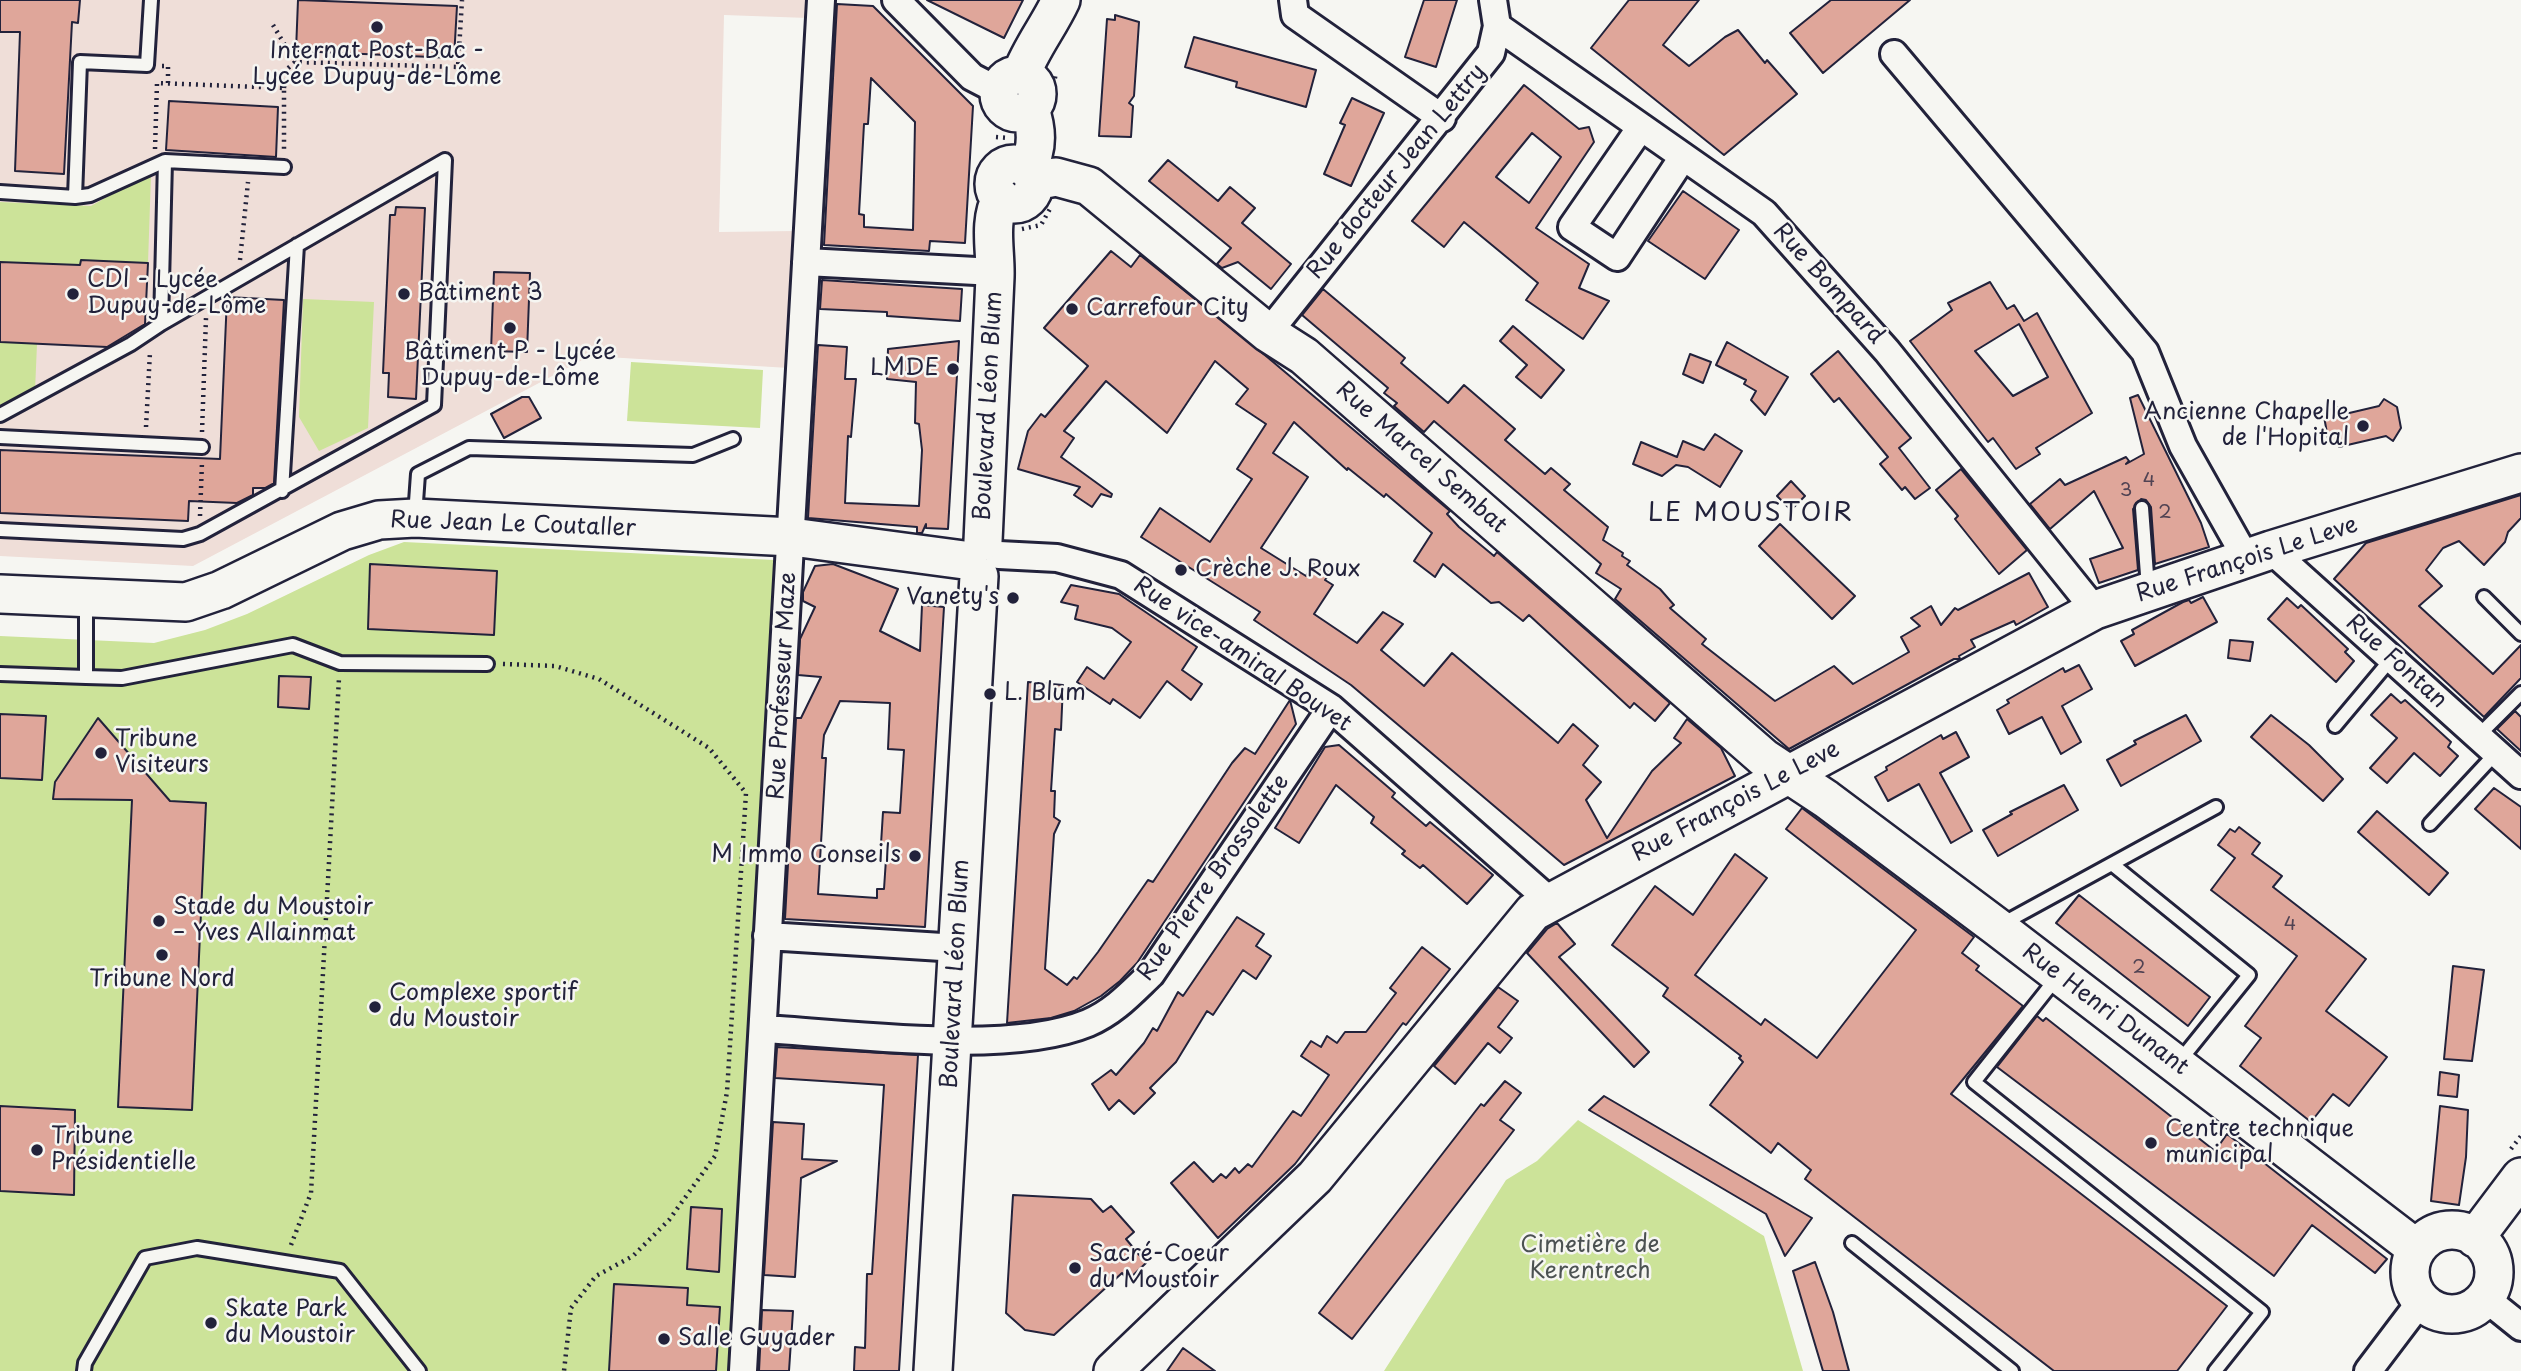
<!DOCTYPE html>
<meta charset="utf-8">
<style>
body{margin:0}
canvas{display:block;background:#f6f6f2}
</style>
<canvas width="2521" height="1371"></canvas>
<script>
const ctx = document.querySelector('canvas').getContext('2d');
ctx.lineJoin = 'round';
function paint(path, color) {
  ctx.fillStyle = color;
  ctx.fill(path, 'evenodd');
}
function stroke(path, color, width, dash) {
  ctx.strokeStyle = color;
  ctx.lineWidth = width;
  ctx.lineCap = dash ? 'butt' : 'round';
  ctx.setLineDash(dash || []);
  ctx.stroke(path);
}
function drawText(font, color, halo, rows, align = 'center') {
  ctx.font = font + ' "Playpen Sans",sans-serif';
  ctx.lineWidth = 5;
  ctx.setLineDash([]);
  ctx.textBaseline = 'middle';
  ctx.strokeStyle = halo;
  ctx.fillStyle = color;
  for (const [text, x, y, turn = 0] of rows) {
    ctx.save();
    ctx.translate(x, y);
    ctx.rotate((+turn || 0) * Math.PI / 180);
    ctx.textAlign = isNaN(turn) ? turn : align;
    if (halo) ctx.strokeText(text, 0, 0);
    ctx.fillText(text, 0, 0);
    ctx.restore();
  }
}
paint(new Path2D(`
 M 0,0 L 809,0 L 808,18 L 724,15 L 719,232 L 796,231 L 789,368 L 590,356 L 193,566 L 0,556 Z`), '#efded8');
paint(new Path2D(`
 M 148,174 L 151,175 L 148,263 L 81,260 L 80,265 L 0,262 L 0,202 L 91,206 Z
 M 303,299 L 374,302 L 368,428 L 319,451 L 299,417 Z
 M 0,342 L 37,344 L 35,391 L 0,410 Z
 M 631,362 L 763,370 L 760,428 L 627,421 Z
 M 404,542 L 774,560 L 729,1371 L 0,1371 L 0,636 L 154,643 L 205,630 L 247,614 L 369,555 Z
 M 1578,1120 L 1764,1236 L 1803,1371 L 1384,1371 L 1506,1180 L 1537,1161 Z`), '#cce399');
const building = new Path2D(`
 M 0,0 L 80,0 L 78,23 L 72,22 L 64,174 L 15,171 L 20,32 L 0,32 Z
 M 298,0 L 457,6 L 454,58 L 296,51 Z
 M 927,0 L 1023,0 L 1004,38 Z
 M 1424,0 L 1457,0 L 1436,67 L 1405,57 Z
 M 1629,0 L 1699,0 L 1663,45 L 1689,66 L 1725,37 L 1738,30 L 1765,63 L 1767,60 L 1797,94 L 1724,155 L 1591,48 Z
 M 1831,0 L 1910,0 L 1823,73 L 1790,33 Z
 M 837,4 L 873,6 L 973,106 L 965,243 L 930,241 L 929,251 L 824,245 ZM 871,78 L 915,122 L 913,230 L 864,227 L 864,215 L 859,214 L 864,124 L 868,124 Z
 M 1115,15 L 1139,22 L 1134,96 L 1129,103 L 1133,106 L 1131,137 L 1099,136 L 1107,19 L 1115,20 Z
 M 1194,37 L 1316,70 L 1306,107 L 1236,87 L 1237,82 L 1185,67 Z
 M 1524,85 L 1579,129 L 1589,127 L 1594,142 L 1536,228 L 1589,264 L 1579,288 L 1609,301 L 1583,339 L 1526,300 L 1538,283 L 1464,222 L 1444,247 L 1412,221 ZM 1532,133 L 1561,157 L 1529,203 L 1496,177 Z
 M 1352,98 L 1384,113 L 1351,186 L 1324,174 L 1345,125 L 1340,123 Z
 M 169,101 L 278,107 L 276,157 L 166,150 Z
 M 1168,160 L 1218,201 L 1230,187 L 1255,208 L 1242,223 L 1291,264 L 1271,289 L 1238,262 L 1222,268 L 1217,264 L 1231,248 L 1149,181 Z
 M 1683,191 L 1739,230 L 1705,279 L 1648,241 Z
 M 396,207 L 425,208 L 416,399 L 388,397 L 389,373 L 383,373 L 390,215 L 395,215 Z
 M 1111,251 L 1131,267 L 1140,255 L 1266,356 L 1450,511 L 1447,514 L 1459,527 L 1494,556 L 1497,552 L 1670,703 L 1655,721 L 1634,703 L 1630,708 L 1529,615 L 1523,621 L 1499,602 L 1491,603 L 1443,564 L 1435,577 L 1414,561 L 1432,533 L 1386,494 L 1384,497 L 1348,468 L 1347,470 L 1294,422 L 1273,453 L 1308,477 L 1261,548 L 1306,576 L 1313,564 L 1330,573 L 1325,580 L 1333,585 L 1314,614 L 1357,643 L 1383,612 L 1403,624 L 1381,650 L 1424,686 L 1452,653 L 1558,743 L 1573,724 L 1598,746 L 1583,765 L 1601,782 L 1586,800 L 1607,838 L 1652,771 L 1681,743 L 1674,738 L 1687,719 L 1721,748 L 1735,776 L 1564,865 L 1351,685 L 1254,620 L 1260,612 L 1141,537 L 1160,508 L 1210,542 L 1252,479 L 1237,469 L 1266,424 L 1236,404 L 1248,389 L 1215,361 L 1167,433 L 1106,381 L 1064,431 L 1074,438 L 1061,457 L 1112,494 L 1111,497 L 1101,494 L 1092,507 L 1074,495 L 1080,487 L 1018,469 L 1028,431 L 1041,414 L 1045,417 L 1088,366 L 1044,328 Z
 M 81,260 L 148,263 L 145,324 L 107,347 L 0,342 L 0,262 L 80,265 Z
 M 494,272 L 530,273 L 527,352 L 491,351 Z
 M 822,280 L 962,289 L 960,321 L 887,316 L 887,312 L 820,309 Z
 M 1990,282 L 2007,309 L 2014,305 L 2024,321 L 2037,313 L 2092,413 L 2036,448 L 2040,454 L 2016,469 L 1993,438 L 1988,442 L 1910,341 L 1952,310 L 1948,303 ZM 2019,324 L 2048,377 L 2013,396 L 1975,351 Z
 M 1323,289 L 1405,358 L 1401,363 L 1448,403 L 1464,385 L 1515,429 L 1505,440 L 1545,474 L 1551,468 L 1570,484 L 1564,490 L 1608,527 L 1603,540 L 1623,553 L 1622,556 L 1630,561 L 1627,565 L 1660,589 L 1674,605 L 1670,608 L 1706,639 L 1702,644 L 1775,701 L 1834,666 L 1853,684 L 1909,652 L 1901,637 L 1920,626 L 1911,618 L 1931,606 L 1941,625 L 1955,608 L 1958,610 L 2029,573 L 2048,607 L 2016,625 L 2014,621 L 1971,640 L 1975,647 L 1959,656 L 1960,659 L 1954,659 L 1789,749 L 1615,599 L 1621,589 L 1596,573 L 1601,564 L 1434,421 L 1424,432 L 1394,406 L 1397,403 L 1384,393 L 1388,388 L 1302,315 Z
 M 227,297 L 284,300 L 274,483 L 265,488 L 253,488 L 253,495 L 237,503 L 189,501 L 188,521 L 0,513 L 0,450 L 220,459 Z
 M 1513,326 L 1564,370 L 1541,398 L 1516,377 L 1527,365 L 1500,341 Z
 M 959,341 L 948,529 L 926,528 L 926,524 L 922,533 L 917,533 L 917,527 L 808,518 L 818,345 L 847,347 L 845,379 L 856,379 L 851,437 L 848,436 L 845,503 L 919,506 L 922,450 L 919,424 L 915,423 L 916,382 L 887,379 L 888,349 Z
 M 1727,342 L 1788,377 L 1765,415 L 1751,400 L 1756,391 L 1744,384 L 1746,380 L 1716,365 Z
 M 1838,351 L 1911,438 L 1899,448 L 1930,488 L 1915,499 L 1905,487 L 1902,490 L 1880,464 L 1888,457 L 1839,398 L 1834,402 L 1811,374 Z
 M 1690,354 L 1711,362 L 1703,383 L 1683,374 Z
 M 2138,395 L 2201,523 L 2209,547 L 2155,564 L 2151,507 L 2146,500 L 2141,499 L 2133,509 L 2138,570 L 2099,583 L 2090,559 L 2123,548 L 2094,491 L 2050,529 L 2030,504 L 2060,479 L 2065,485 L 2126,457 L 2129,461 L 2126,464 L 2144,454 L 2130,398 Z
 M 522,397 L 529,397 L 541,418 L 504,438 L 491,414 Z
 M 2384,399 L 2397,407 L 2401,428 L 2393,441 L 2386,436 L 2339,447 L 2338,442 L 2329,444 L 2323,411 L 2344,406 L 2345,414 L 2379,406 Z
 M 1715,434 L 1742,451 L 1720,487 L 1688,467 L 1676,465 L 1662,476 L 1633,464 L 1641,442 L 1677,457 L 1683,441 L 1704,450 Z
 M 1961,469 L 2027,550 L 1999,574 L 1955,519 L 1958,516 L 1936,490 Z
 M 1791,481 L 1805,496 L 1791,510 L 1777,496 Z
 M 2521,495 L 2521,518 L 2508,532 L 2505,542 L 2484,565 L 2459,541 L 2443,548 L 2426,570 L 2442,586 L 2419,606 L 2493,674 L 2521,645 L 2521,678 L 2484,717 L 2334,579 L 2366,543 Z
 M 1780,524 L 1855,596 L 1832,619 L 1759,546 Z
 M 370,564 L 497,571 L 494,635 L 368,629 Z
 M 833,564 L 898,589 L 880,631 L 920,651 L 922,605 L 944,607 L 925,927 L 785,919 L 796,718 L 801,718 L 821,677 L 798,675 L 800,639 L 815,607 L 803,601 L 803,592 L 815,566 ZM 840,701 L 890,703 L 888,749 L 904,750 L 900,813 L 883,812 L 881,844 L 887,844 L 884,889 L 877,889 L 877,898 L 818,894 L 826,758 L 822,758 L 824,735 Z
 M 1071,585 L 1119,594 L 1197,647 L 1182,670 L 1202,684 L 1191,700 L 1167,681 L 1140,718 L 1113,699 L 1110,704 L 1077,682 L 1087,667 L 1104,679 L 1131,642 L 1112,628 L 1075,619 L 1078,606 L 1061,602 Z
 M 2203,597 L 2217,622 L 2135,666 L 2121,641 L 2134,634 L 2132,630 L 2183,602 L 2189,600 L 2191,603 Z
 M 2287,598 L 2298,608 L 2301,605 L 2348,649 L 2345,652 L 2354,661 L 2336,682 L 2268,619 Z
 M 2230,640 L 2253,642 L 2250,661 L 2228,658 Z
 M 2079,665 L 2092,689 L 2062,706 L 2081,742 L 2061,754 L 2042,717 L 2009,734 L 1997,710 L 2009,703 L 2007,700 L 2063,668 L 2065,672 Z
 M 279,676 L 311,677 L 309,709 L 278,707 Z
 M 1028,682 L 1063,685 L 1061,730 L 1055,729 L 1051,791 L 1055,791 L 1054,817 L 1060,821 L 1054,834 L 1045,969 L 1067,985 L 1074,977 L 1077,979 L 1098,952 L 1148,880 L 1153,882 L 1232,763 L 1245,748 L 1255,754 L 1290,700 L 1296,724 L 1137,963 L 1120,981 L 1101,996 L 1074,1011 L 1051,1018 L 1007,1023 Z
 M 2391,694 L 2401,703 L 2405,700 L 2451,742 L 2448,747 L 2458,756 L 2440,776 L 2414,753 L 2387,783 L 2370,768 L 2397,738 L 2371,715 Z
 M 2515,711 L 2521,717 L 2521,751 L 2497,729 Z
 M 0,714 L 46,716 L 42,780 L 0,778 Z
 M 2186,715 L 2201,741 L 2121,786 L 2107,760 L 2136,744 L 2134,741 Z
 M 2271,715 L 2309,745 L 2343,779 L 2323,801 L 2251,737 Z
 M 98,718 L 170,801 L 206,803 L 192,1110 L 118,1107 L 132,800 L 53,799 L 55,782 Z
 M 1956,732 L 1969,757 L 1940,773 L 1972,831 L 1951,843 L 1919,784 L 1888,801 L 1875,777 L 1887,770 L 1886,767 L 1941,735 L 1943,739 Z
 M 1339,745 L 1395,793 L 1392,797 L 1426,826 L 1430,822 L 1493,875 L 1467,904 L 1423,865 L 1420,868 L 1402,854 L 1405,851 L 1371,823 L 1374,817 L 1336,785 L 1299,843 L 1275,828 L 1325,747 Z
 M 2064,785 L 2078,810 L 1998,856 L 1983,830 L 2012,814 L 2010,812 Z
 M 2494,788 L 2521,807 L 2521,849 L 2475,809 Z
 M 1802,808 L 1974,937 L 1962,953 L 1979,966 L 1976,970 L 2023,1006 L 1951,1094 L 2227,1306 L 2177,1371 L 2054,1371 L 1805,1179 L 1811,1170 L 1778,1143 L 1771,1153 L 1710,1105 L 1743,1062 L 1739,1058 L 1741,1056 L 1663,996 L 1668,988 L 1612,945 L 1655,886 L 1693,915 L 1735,854 L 1767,878 L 1695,975 L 1761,1025 L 1765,1019 L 1817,1058 L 1916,930 L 1786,829 Z
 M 2377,811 L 2448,873 L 2429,895 L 2358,832 Z
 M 2239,827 L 2260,843 L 2252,854 L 2282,876 L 2273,887 L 2366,959 L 2326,1011 L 2387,1057 L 2349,1106 L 2333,1094 L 2311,1122 L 2240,1066 L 2261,1038 L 2245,1026 L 2297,956 L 2211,890 L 2235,858 L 2218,845 L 2230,829 L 2235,832 Z
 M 2079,895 L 2210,997 L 2188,1026 L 2056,923 Z
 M 1237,917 L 1264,934 L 1256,946 L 1271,956 L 1256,979 L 1243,970 L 1213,1015 L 1207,1011 L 1176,1062 L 1150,1088 L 1155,1093 L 1134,1114 L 1119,1100 L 1109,1110 L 1092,1084 L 1111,1070 L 1116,1075 L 1144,1043 L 1153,1028 L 1157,1031 L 1178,992 L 1183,996 Z
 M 1557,923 L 1575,944 L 1559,957 L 1649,1052 L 1634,1067 L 1527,953 L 1547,929 Z
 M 1422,947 L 1450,969 L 1406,1025 L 1403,1023 L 1295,1164 L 1218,1238 L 1171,1183 L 1194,1162 L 1213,1182 L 1221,1174 L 1226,1178 L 1235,1168 L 1239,1173 L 1248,1164 L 1252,1167 L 1293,1111 L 1301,1116 L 1329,1075 L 1301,1056 L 1311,1041 L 1321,1047 L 1327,1036 L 1337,1043 L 1345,1032 L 1366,1032 L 1396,993 L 1390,988 Z
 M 2453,966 L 2484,970 L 2472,1061 L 2444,1059 Z
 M 1498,987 L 1518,1001 L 1498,1027 L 1512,1038 L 1500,1053 L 1488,1043 L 1455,1084 L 1434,1066 Z
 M 2037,1016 L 2043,1021 L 2046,1018 L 2215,1151 L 2227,1134 L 2387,1259 L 2375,1273 L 2312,1225 L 2274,1276 L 1997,1067 Z
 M 777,1047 L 918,1055 L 899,1371 L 854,1371 L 855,1347 L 865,1348 L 867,1274 L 872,1274 L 884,1085 L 775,1078 Z
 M 2440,1072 L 2459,1075 L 2457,1097 L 2438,1095 Z
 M 1505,1081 L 1521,1093 L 1500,1120 L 1514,1130 L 1352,1339 L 1319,1313 L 1481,1104 L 1484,1106 Z
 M 1604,1096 L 1812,1218 L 1785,1256 L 1766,1214 L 1589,1110 Z
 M 0,1106 L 75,1110 L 74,1195 L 0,1191 Z
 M 2440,1106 L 2468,1110 L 2466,1157 L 2459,1205 L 2431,1201 Z
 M 773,1122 L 804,1124 L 802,1159 L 837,1161 L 801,1178 L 795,1277 L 764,1275 Z
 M 1013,1195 L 1091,1199 L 1103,1212 L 1111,1206 L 1134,1232 L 1126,1239 L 1146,1263 L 1128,1280 L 1122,1273 L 1054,1335 L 1025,1330 L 1006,1313 Z
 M 691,1207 L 722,1209 L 719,1272 L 687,1269 Z
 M 1815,1262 L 1833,1312 L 1849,1371 L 1823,1371 L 1793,1271 Z
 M 614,1284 L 688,1288 L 687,1305 L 720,1307 L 716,1371 L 609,1371 Z
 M 762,1310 L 793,1311 L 789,1371 L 759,1371 Z
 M 1183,1348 L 1215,1371 L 1167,1371 Z`);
paint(building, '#dfa69a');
stroke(building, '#22223b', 2);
const lane = new Path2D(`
 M 0,192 L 75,197 L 90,195 L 165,161 L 284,167
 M 75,197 L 80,62 L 147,65 L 151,0
 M 0,415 L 131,344 L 161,324 L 165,161
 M 0,437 L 202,447
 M 282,491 L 297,245
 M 2142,508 L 2148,588
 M 415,516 L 418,474 L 469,448 L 693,455 L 733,439
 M 0,530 L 183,539 L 200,534 L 434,405 L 445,160 L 161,324
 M 2484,597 L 2521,634
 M 0,674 L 86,677 L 86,599
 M 86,677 L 122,678 L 293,645 L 340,663 L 487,664
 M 2335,726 L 2392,658
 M 2478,736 L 2521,693
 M 2430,824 L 2496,753
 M 2112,864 L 2249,975 L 2178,1063
 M 2002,924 L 2216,807
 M 2058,976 L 1974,1082 L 2262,1312 L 2215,1371
 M 1852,1243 L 2012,1371
 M 84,1371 L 85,1363 L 145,1258 L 197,1248 L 340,1271 L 419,1371`);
const street = new Path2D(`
 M 896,0 L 972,77 L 999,91
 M 1293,0 L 1295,15 L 1442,118
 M 1497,26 L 1764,213 L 1887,351 L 2095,610
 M 1894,54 L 2145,352 L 2183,446 L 2246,558
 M 1641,127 L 1572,227 L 1617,257 L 1683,157
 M 806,262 L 995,272
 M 1268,333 L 1491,53 L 1497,26 L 1493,0
 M 2271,550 L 2521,775
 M 999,555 L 1057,558 L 1121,575 L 1331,708 L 1550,901
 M 767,936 L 958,948
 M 763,1029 C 852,1034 1008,1056 1088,1023 C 1114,1012 1131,993 1151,974 L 1331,708
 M 2485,1298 L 2521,1327
 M 743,1371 L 821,0
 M 2368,1371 L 2421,1301`);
const secondary = new Path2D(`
 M999 94a19 19 0 1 1 38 0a19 19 0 1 1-38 0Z
 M 1021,75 C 1031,48 1049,26 1061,0
 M994 184a20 20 0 1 1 40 0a20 20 0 1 1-40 0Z
 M 1027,168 C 1038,150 1037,129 1030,109
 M 1034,181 L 1056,177 L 1089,186 L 1268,333 L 1304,356 L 1764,758 L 1826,799 L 1997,927 L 2417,1249
 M 983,541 C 987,453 991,365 995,277 C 996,251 988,222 1001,198
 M 0,594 L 186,602 L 221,590 L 342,531 L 379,520 L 415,518 L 792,537 L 964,560
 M2410 1272a42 42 0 1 1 84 0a42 42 0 1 1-84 0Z
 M 2475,1238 L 2521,1177
 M 933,1371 L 979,576
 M 1113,1371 L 1315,1177 L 1533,912 L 2095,610 L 2271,550 L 2521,473`);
stroke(lane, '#22223b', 18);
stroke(street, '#22223b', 32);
stroke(secondary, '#22223b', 42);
stroke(new Path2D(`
 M 273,25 L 295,62
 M 162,66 L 168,66 L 168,84
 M 284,88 L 286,70 L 295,62 L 458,67 L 462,0
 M 1052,92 L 1056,73
 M 996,137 L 1009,138
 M 155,149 L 157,83 L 284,88 L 284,150
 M 1022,229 L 1041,225 L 1051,207
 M 240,260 L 248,182
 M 146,427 L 150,352
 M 202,432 L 206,318
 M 200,516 L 202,462
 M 503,664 L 555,666 L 599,679 L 709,748 L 746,793 L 727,1092 L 715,1156 L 669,1220 L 633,1256 L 596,1276 L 571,1308 L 564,1371
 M 2511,1149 L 2521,1136
 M 291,1245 L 311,1193 L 339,678`), '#22223b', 4.5, [2, 5]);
stroke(lane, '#f6f6f2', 12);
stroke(street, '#f6f6f2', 26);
stroke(secondary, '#f6f6f2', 37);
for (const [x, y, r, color] of [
 [377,27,7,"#22223b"],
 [73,294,7,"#22223b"],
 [404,294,7,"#22223b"],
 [1072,309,7,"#22223b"],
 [510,328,7,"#22223b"],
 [953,369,7,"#22223b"],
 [2363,426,7,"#22223b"],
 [1181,570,7,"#22223b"],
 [1013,598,7,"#22223b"],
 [990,694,7,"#22223b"],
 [101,753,7,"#22223b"],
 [915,856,7,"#22223b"],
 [159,921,7,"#22223b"],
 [162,955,7,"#22223b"],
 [375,1007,7,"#22223b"],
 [2151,1143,7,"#22223b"],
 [37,1150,7,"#22223b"],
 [1075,1268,7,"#22223b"],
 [211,1323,7,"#22223b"],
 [664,1339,7,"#22223b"]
]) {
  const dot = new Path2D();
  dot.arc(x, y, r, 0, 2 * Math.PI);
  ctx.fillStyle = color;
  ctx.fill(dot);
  stroke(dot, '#f6f6f2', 2.5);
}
drawText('19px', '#514353', null, [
 ["4",2149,481],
 ["3",2126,491],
 ["2",2165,513],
 ["4",2290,925],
 ["2",2139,968]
]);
drawText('23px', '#22223b', '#f6f6f2', [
 ["Internat Post-Bac -",377,52,"center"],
 ["Lycée Dupuy-de-Lôme",377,78,"center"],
 ["CDI - Lycée",87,281],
 ["Dupuy-de-Lôme",87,307],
 ["Bâtiment 3",418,294],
 ["Carrefour City",1086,309],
 ["Bâtiment P - Lycée",510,353,"center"],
 ["Dupuy-de-Lôme",510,379,"center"],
 ["LMDE",939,369,"right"],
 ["Ancienne Chapelle",2349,413,"right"],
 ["de l'Hopital",2349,439,"right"],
 ["Crèche J. Roux",1195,570],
 ["Vanety's",999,598,"right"],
 ["L. Blum",1004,694],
 ["Tribune",115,740],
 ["Visiteurs",115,766],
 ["M Immo Conseils",901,856,"right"],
 ["Stade du Moustoir",173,908],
 ["– Yves Allainmat",173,934],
 ["Tribune Nord",162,980,"center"],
 ["Complexe sportif",389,994],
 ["du Moustoir",389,1020],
 ["Centre technique",2165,1130],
 ["municipal",2165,1156],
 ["Tribune",51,1137],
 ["Présidentielle",51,1163],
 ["Sacré-Coeur",1089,1255],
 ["du Moustoir",1089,1281],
 ["Skate Park",225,1310],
 ["du Moustoir",225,1336],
 ["Salle Guyader",678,1339]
], 'left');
drawText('23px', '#22223b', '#f6f6f2', [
 ["Rue docteur Jean Lettry",1397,172,-51],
 ["Rue Bompard",1828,284,48],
 ["Boulevard Léon Blum",989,406,-87],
 ["Rue Marcel Sembat",1421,458,41],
 ["Rue Jean Le Coutaller",513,525,2],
 ["Rue François Le Leve",2247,560,-18],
 ["Rue vice-amiral Bouvet",1242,655,34],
 ["Rue Fontan",2396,662,42],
 ["Rue Professeur Maze",783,686,-87],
 ["Rue François Le Leve",1736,802,-28],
 ["Rue Pierre Brossolette",1214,878,-55],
 ["Boulevard Léon Blum",956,974,-87],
 ["Rue Henri Dunant",2105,1010,37]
]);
drawText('23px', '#4c5252', '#f6f6f2', [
 ["Cimetière de",1590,1246],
 ["Kerentrech",1590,1272]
]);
ctx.letterSpacing = '2px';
drawText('26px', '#22223b', '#f6f6f2', [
 ["LE MOUSTOIR",1751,514]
]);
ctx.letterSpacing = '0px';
</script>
